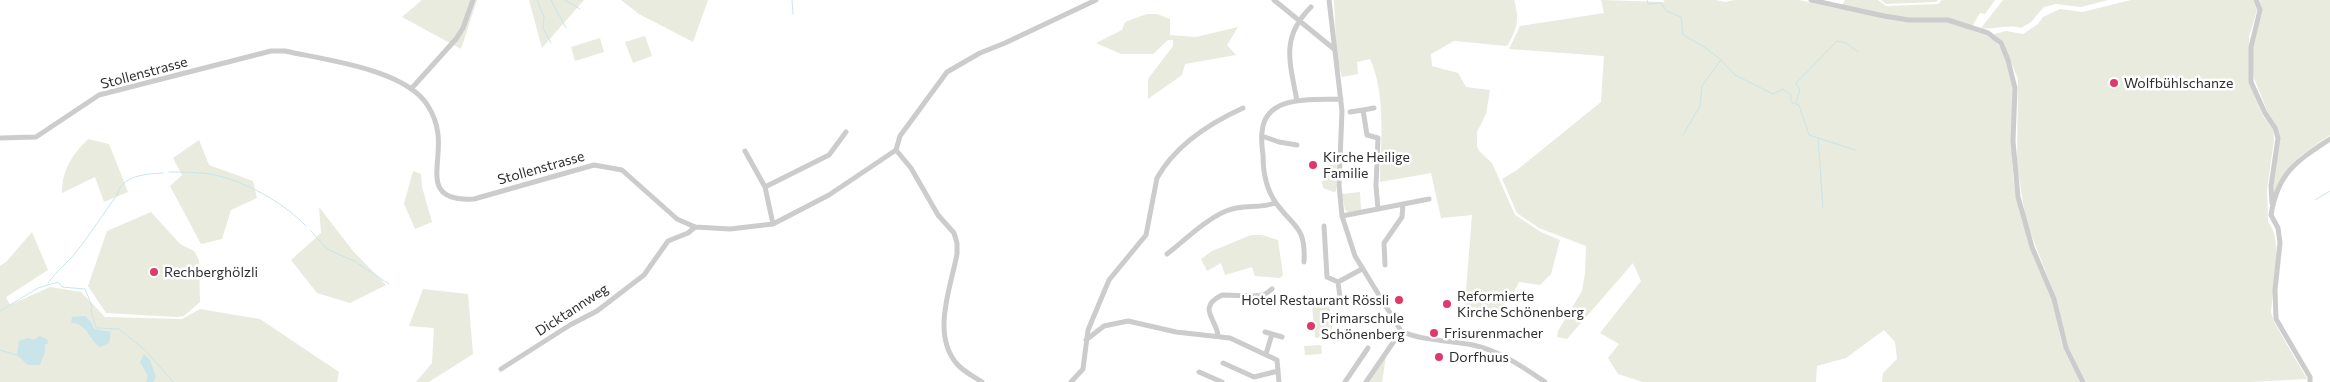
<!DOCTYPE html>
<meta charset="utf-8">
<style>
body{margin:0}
canvas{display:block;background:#fff}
</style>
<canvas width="2330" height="382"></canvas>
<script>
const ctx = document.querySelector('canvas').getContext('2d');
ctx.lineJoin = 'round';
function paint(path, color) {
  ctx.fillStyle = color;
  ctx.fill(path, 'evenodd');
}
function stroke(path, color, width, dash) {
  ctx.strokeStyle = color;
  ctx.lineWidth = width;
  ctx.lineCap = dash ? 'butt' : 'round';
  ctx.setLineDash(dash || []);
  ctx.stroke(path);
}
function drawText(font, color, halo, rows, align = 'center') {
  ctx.font = font + ' Commissioner,sans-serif';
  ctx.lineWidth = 5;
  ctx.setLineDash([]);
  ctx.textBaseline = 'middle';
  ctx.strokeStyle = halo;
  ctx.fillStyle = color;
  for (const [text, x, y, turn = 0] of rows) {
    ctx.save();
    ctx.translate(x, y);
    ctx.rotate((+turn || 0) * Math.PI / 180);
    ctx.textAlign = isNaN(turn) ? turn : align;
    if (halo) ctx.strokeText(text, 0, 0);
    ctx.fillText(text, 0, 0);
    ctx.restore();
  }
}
paint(new Path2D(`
 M 422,0 L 477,0 L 461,49 L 402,17 Z
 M 529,0 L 584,0 L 542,48 Z
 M 621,0 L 708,0 L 693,42 L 639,14 Z
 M 1334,0 L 1514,0 C 1520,19 1517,30 1507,46 L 1454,41 L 1431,54 L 1432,66 L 1458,73 L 1466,87 L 1490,90 L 1486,114 L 1477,132 L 1477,146 L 1479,151 L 1492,163 L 1515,215 L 1541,232 L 1560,240 L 1551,274 L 1540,285 L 1519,282 L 1509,302 L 1504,301 L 1503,315 L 1465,307 L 1464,291 L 1466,291 L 1472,215 L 1441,218 L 1431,173 L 1380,182 C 1381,145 1386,93 1370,59 L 1357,62 L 1358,74 L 1342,77 L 1337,59 Z
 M 1601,0 L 1665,2 L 1663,0 L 1716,0 L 1725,2 L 1734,0 L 1799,0 L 1840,9 L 1845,0 L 1878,0 L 1886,6 L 1938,4 L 1942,0 L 1995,0 L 1985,14 L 1980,13 L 1970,30 C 1991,37 1997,38 2006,59 C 2021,98 2009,143 2014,184 C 2019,225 2038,261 2052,300 C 2058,316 2058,335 2065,352 C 2070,362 2076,372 2081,382 L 1882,382 L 1883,373 L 1897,359 L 1895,342 L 1884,330 L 1846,358 L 1817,366 L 1816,382 L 1643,382 L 1618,374 L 1608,358 L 1619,344 L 1600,333 L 1641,281 L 1633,263 L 1567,339 L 1557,337 L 1558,331 L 1582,291 L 1585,273 L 1586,246 L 1539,228 L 1517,213 L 1502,179 L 1517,170 L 1601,102 L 1604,56 L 1509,49 L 1520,26 L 1604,13 Z
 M 1881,0 L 1938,0 L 1936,2 L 1886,4 Z
 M 2003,0 L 2108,0 L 2081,7 L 2056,4 L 2044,7 L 2031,22 L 2021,28 C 2007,24 1995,30 1981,28 Z
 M 2131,0 L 2253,0 L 2257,10 L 2249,37 L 2249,82 L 2263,116 L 2273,130 L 2274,140 L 2267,189 L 2268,222 C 2284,240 2273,288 2271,312 L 2274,322 L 2307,379 L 2249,382 L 2086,382 L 2068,347 L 2056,298 L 2026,221 L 2017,165 L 2018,79 L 2003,43 L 1994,34 L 2006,31 L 2023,34 L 2038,24 L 2043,17 L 2060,9 L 2082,12 Z
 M 2259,0 L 2330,0 L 2330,135 C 2297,158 2289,161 2273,199 L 2277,127 L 2268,113 L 2254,78 L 2253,64 L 2253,48 L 2262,12 Z
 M 1147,14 L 1157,14 L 1170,19 L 1170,35 L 1196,37 L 1238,27 L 1227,45 L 1236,55 L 1185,64 L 1182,75 L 1148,99 L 1148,79 L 1173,46 L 1173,40 L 1168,40 L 1153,54 L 1121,54 L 1096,43 L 1122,30 L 1125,22 Z
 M 645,36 L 652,56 L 633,63 L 625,42 Z
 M 600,38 L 604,52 L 575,61 L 571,47 Z
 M 88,139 L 109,144 L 128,192 L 104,202 L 95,177 L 62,193 C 62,170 72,155 88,139 Z
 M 199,140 L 209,165 L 253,181 L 257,198 L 231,210 L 222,239 L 201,244 L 170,186 L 182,175 L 173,158 Z
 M 1337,155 L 1336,191 L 1334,192 L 1323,188 L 1322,182 L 1328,171 L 1329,157 Z
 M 413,171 L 421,174 L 422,187 L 432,222 L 415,229 L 404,204 Z
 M 1360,192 L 1361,210 L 1349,212 L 1345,210 L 1342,194 Z
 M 319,207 L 353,251 L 386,285 L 350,303 L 317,293 L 291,260 L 321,233 Z
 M 151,212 L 180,244 L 194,251 L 199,260 L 200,302 L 184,316 L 176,317 L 106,313 L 88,286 L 107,231 Z
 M 32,232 L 48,270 L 6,297 L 10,305 L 50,287 L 81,292 L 105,317 L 182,319 L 200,309 L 260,319 L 339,372 L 337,382 L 0,382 L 0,266 L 7,261 Z
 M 1251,235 L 1262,235 L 1278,240 L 1283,275 L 1280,278 L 1255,276 L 1252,267 L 1225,275 L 1221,263 L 1207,271 L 1201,259 L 1212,251 Z
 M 423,289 L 468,294 L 473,354 L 429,382 L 416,382 L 432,363 L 434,328 L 409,326 Z
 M 1307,299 L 1329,303 L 1333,336 L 1315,338 L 1312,305 Z
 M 1321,345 L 1322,354 L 1305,355 L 1304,346 Z
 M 1387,350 L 1382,382 L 1366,382 Z`), '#e8ebdd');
paint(new Path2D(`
 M 85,316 L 91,322 L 94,329 L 111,332 L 109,343 L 100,347 C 88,339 88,323 71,323 L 72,317 Z
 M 39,336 L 47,339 L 48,343 L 45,345 L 45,352 L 40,365 L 28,365 L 17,355 L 19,341 L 28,338 L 34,340 Z
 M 144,354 L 150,360 L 156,377 L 153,382 L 146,382 L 148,376 L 140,362 Z`), '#cae5ea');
stroke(new Path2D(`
 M 537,0 L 544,17 L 543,28 L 551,43
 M 551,0 L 566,28
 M 565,0 L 580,9
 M 792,0 L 793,14
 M 1647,0 L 1648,4 L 1661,3 L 1666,11 L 1681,17 L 1683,35 L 1703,46 L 1720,59 L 1735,75 L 1773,94 L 1783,89 L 1791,95 L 1791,102 L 1799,105 L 1809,135 L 1855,150
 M 1796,102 L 1800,90 L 1796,83 L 1837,41 L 1846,43 L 1858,52
 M 1683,135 L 1700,106 L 1702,86 L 1720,61
 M 1818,138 L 1823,207
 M 169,172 C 187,172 206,172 223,177 C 252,185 286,205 306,226
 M 2315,200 L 2330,191
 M 311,231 L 327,249 L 354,261 L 389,284
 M 48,283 C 56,271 68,263 77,251 C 91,233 103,214 117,195 C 122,175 146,174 163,173
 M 0,311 L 38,288 L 58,282 L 62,287 L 85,289 L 92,306 L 91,311 L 96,328 L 119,329 L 145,350
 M 0,350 L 17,355
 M 147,352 L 173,382`), '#cae5ea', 1);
stroke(new Path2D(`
 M 1274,0 L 1334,49
 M 1329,0 L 1342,111 L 1339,185 L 1342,216 L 1355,256 L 1401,331
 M 1811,0 L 1884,16 L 1909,20 L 1948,20 L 1988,33 L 2001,43 L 2008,60 L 2015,88 L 2013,141 L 2018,197 L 2032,247 L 2054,299 L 2066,348 L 2083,382
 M 2256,0 L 2260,10 L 2251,47 L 2251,82 L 2265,113 L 2275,128 L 2278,138 L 2271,186 L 2272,203
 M 412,88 L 456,39 L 463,28 L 473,0
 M 1297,101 C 1290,62 1280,38 1311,7
 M 1374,108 L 1363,110 L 1367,135 L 1378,138 L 1376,186 L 1378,209
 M 1350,112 L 1363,110
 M 1262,136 L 1279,142 L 1297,145
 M 0,138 L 36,137 L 99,95 L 271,51 L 285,51 C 325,60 406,69 428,106 C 433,114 437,125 438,134 C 442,166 420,202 474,199 L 594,165 L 622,170 L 677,219 L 695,227 L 730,229 L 773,224 L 829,195 L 896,150 L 900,136 L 947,72 L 980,53 L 1005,43 L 1096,0
 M 896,150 L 911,168 L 938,215 L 954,233 L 957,243 L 957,254 C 951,287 931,334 957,364 C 964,372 973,376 982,382
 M 745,151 L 765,187 L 773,224
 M 765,187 L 829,155 L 846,132
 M 1342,216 L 1429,199
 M 1324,226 L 1327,277 L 1338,282 L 1362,269
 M 1167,254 C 1185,240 1205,220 1226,211 C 1242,204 1260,209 1275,203
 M 1304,262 C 1306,226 1294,228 1276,203 C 1266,189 1263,172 1263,155 C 1262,148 1261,140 1262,132 C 1265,94 1313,100 1341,99
 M 1385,265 L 1384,243 L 1402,217 L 1403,204
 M 1338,282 L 1340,297
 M 1401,331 C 1422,341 1449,340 1473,345 C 1500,351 1523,367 1545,382
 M 1265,332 L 1272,334 L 1266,354
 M 1272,334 L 1282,337
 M 1218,336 C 1217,319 1196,308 1222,295 L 1254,296 L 1264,295 L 1272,289
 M 1086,340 L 1104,326 L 1128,321 L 1176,332 L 1230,338 L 1277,360 L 1279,382
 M 1223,363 L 1254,377 L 1278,371
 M 501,369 L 570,325 L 597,311 L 644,275 L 668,241 L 688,233 L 695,227
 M 1199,372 L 1222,382
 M 1071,382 L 1083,369 L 1088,330 L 1109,280 L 1146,235 L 1157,178 C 1175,146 1210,123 1243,108
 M 1345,382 L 1368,348
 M 1366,382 L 1401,331
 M 2310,382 L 2310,377 L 2276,319 L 2275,290 L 2280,243 L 2278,228 L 2271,215 C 2278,172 2297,161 2330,139`), '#ccc', 5);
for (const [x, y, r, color] of [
 [2114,83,5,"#df386b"],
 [1313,165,5,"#df386b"],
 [154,272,5,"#df386b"],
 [1399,300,5,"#df386b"],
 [1447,304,5,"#df386b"],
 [1311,326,5,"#df386b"],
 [1434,333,5,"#df386b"],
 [1439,357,5,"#df386b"]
]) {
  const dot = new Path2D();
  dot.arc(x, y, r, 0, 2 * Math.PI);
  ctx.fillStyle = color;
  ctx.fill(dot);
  stroke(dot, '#fff', 2);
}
drawText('14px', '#2f2f2f', '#fff', [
 ["Stollenstrasse",144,73,-15],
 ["Stollenstrasse",541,168,-16],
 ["Dicktannweg",572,310,-33]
]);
drawText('14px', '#2f2f2f', '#fff', [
 ["Wolfbühlschanze",2124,83],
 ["Kirche Heilige",1323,157],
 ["Familie",1323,173],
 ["Rechberghölzli",164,272],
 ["Reformierte",1457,296],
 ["Kirche Schönenberg",1457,312],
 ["Hotel Restaurant Rössli",1389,300,"right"],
 ["Primarschule",1321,318],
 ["Schönenberg",1321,334],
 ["Frisurenmacher",1444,333],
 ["Dorfhuus",1449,357]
], 'left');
</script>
